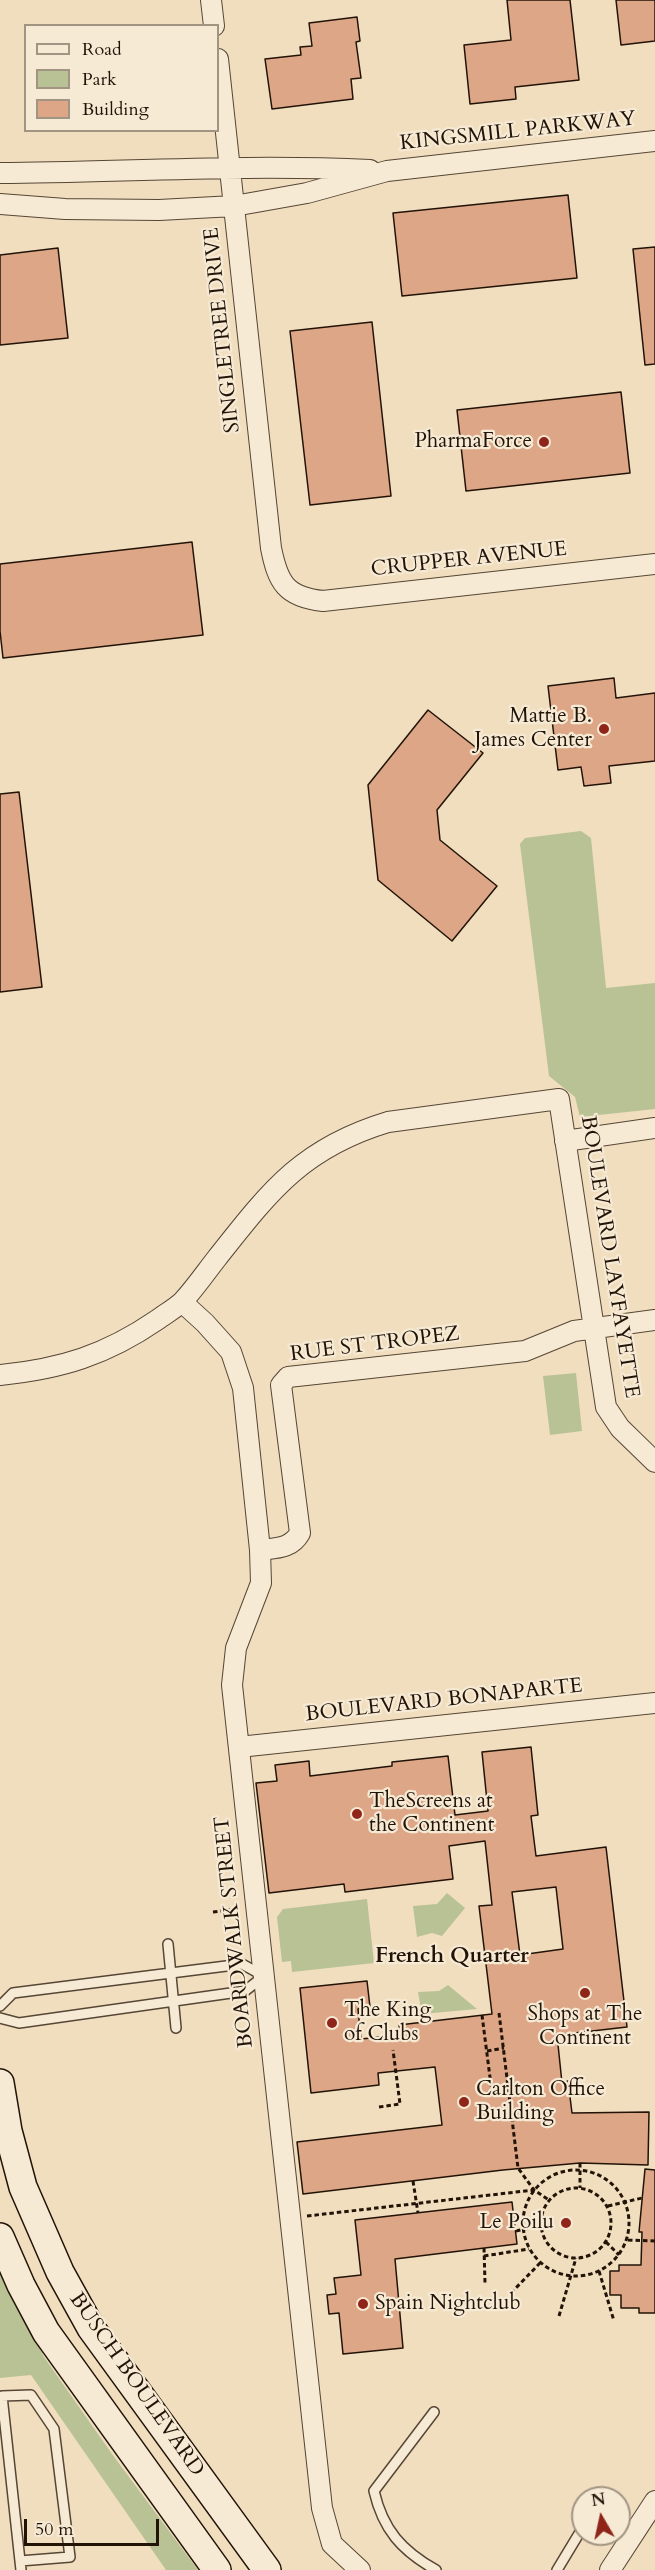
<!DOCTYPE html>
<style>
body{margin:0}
#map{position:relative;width:655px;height:2570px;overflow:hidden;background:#f1debf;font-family:Cardo,serif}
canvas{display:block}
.legend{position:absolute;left:24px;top:24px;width:195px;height:108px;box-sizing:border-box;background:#f6ead5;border:2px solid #a19483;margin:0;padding:8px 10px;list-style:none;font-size:18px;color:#221307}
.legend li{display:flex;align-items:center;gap:12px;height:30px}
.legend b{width:30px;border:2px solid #a19483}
.north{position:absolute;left:571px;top:2486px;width:60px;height:60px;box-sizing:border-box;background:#f6ead5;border:2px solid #a19483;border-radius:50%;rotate:351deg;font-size:16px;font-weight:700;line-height:24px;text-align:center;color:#221307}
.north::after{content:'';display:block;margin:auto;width:21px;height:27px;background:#8f2418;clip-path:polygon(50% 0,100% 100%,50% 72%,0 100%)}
.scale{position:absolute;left:24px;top:2519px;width:135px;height:27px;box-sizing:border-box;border:3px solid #221307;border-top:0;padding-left:8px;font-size:18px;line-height:21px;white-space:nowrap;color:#221307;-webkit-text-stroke:4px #f6ead5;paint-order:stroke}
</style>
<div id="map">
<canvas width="655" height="2570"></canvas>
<ul class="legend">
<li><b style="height:8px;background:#f6ead5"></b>Road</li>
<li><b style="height:16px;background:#b8c294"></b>Park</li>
<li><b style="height:16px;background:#dca687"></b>Building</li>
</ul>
<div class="north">N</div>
<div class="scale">50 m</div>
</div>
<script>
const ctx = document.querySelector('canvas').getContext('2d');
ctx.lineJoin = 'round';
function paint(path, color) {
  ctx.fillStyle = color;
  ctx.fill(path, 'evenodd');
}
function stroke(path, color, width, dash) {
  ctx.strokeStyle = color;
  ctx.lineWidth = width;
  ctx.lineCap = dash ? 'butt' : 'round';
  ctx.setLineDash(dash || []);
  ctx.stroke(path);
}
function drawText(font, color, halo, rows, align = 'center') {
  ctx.font = font + ' Cardo,serif';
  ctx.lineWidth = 4.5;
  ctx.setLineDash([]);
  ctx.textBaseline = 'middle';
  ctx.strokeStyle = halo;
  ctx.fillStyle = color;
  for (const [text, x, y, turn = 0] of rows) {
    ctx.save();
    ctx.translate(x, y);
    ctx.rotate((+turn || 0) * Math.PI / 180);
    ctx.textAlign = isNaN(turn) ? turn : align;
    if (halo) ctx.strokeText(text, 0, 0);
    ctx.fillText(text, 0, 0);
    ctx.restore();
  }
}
paint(new Path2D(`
 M 581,831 L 591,838 L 606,988 L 655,983 L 655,1109 L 580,1117 L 575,1097 L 549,1076 L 520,844 L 525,838 Z
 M 576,1373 L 582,1431 L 550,1435 L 543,1376 Z
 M 447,1893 L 465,1908 L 442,1936 L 432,1933 L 417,1937 L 413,1906 L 437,1904 Z
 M 367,1899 L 374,1963 L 292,1972 L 291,1961 L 282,1962 L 277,1917 L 283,1909 Z
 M 448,1985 L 477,2009 L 422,2014 L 418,1992 L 439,1991 Z
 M 0,2272 L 44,2357 L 112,2454 L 198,2570 L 166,2570 L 31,2375 L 0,2378 Z`), '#b8c294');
const building = new Path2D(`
 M 507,0 L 570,0 L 579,80 L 515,87 L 516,99 L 470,104 L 464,45 L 511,40 Z
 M 616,0 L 655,0 L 655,41 L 621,45 Z
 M 357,17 L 360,41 L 356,42 L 361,78 L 351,79 L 353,99 L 272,109 L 265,59 L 301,55 L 300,47 L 312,46 L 309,23 Z
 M 568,195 L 577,278 L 402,296 L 393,213 Z
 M 655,247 L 655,364 L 645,365 L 633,249 Z
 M 58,248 L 68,338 L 0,345 L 0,255 Z
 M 372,322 L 391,496 L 310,505 L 290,331 Z
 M 621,392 L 630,473 L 466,491 L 457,410 Z
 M 192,542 L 203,635 L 3,658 L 0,631 L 0,564 Z
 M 614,678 L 616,698 L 655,693 L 655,761 L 609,766 L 611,783 L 584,786 L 581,767 L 558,770 L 548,686 Z
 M 428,710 L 483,753 L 437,810 L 440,840 L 497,886 L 452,941 L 378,880 L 368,785 Z
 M 19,792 L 42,987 L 0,992 L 0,794 Z
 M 531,1747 L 538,1815 L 531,1816 L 536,1856 L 606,1847 L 627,2027 L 557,2035 L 562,2083 L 568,2081 L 572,2113 L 649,2112 L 648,2165 L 580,2163 L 503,2170 L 303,2194 L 297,2142 L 442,2125 L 435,2067 L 378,2073 L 379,2085 L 311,2093 L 300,1988 L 367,1981 L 370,2007 L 358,2009 L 361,2039 L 400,2035 L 399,2025 L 492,2014 L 479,1906 L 492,1905 L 485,1841 L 449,1846 L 453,1879 L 345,1892 L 344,1884 L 269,1893 L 256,1783 L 277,1781 L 275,1765 L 309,1761 L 310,1776 L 392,1766 L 392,1762 L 448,1756 L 455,1815 L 488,1811 L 482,1752 ZM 556,1887 L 563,1949 L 520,1955 L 512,1892 Z
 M 645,2169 L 655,2170 L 655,2313 L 639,2313 L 639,2308 L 621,2308 L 621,2295 L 610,2295 L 610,2271 L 619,2271 L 619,2265 L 641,2265 L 642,2232 L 639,2232 Z
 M 512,2202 L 517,2244 L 395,2259 L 403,2348 L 343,2354 L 339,2313 L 329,2314 L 327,2295 L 336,2294 L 334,2278 L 361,2275 L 355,2220 Z`);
paint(building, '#dca687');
stroke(building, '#221307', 1.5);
const service = new Path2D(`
 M 168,1944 L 176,2028
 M 0,2006 L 13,1993 L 242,1964 L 264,1976 L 245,1991 L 19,2023 L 0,2018
 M 434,2412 L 374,2491 C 383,2530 402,2551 436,2570
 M 20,2561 L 70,2557 L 54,2429 L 31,2395 L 2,2396 L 20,2561 L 21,2570
 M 557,2570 L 583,2527`);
const minor = new Path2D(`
 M 211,0 L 214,26
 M 218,59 L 271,548 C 278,583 286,597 323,601 L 655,564
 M 0,173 C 123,172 246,164 370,170
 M 0,204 L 65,209 L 159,210 L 234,206 L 307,193 L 387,171 L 655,141
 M 565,1141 L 655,1128
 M 182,1302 L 205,1323 L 231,1352 L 243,1388 L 260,1550 L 261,1583 L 236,1648 L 232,1685 L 322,2508 L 332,2544 L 360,2570
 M 0,1375 C 61,1369 106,1355 157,1320 C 165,1314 176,1308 183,1301 C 195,1288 206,1272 217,1258 C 270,1191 302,1148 388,1122 L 559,1099 L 606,1407 L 620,1428 L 655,1462
 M 260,1550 C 276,1548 291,1549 300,1533 L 281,1385 L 288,1377 L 525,1351 L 574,1331 L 655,1320
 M 239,1747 L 655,1703
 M 610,2570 L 655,2501`);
const secondary = new Path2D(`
 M 0,2083 L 8,2131 L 23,2187 L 60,2272 L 91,2328 L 267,2570
 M 0,2237 L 21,2285 L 46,2332 L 217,2570`);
stroke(service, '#564635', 12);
stroke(minor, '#564635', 22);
stroke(secondary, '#221307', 30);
stroke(new Path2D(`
 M 213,1912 L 237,1909
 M 499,2013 L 518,2168 L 534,2190 L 549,2200
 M 482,2015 L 492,2093
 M 487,2051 L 504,2048
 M 487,2093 L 514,2091
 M 379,2107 L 400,2104 L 393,2050
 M 580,2163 L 580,2188
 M523 2223a53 53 0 1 1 106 0a53 53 0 1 1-106 0Z
 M 413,2181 L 418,2213
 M541 2223a35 35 0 1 1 70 0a35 35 0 1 1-70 0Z
 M 608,2206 L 642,2198
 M 307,2216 L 534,2190
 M 516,2231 L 541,2225
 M 628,2240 L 655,2241
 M 606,2242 L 619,2255
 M 484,2248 L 485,2283
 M 484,2256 L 529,2249
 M 599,2271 L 614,2321
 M 511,2293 L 541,2262
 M 559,2316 L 576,2258`), '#221307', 3, [4.5, 3]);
stroke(service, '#f6ead5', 9);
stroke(minor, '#f6ead5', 20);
stroke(secondary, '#f6ead5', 27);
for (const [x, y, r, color] of [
 [544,442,6,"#8f2418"],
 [604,729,6,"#8f2418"],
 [357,1814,6,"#8f2418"],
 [585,1993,6,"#8f2418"],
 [332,2023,6,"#8f2418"],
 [464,2102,6,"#8f2418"],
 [566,2223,6,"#8f2418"],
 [363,2304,6,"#8f2418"]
]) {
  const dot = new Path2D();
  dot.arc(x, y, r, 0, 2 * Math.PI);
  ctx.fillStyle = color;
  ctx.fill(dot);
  stroke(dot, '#f6ead5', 2);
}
drawText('21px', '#221307', '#f6ead5', [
 ["KINGSMILL PARKWAY",518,132,-6],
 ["SINGLETREE DRIVE",223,330,-96],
 ["CRUPPER AVENUE",469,560,-6],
 ["BOULEVARD LAYFAYETTE",609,1257,81],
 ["RUE ST TROPEZ",375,1345,-7],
 ["BOULEVARD BONAPARTE",444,1701,-6],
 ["BOARDWALK STREET",235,1932,-96],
 ["BUSCH BOULEVARD",136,2385,55]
]);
drawText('21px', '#221307', '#f6ead5', [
 ["PharmaForce",532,442,"right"],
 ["Mattie B.",592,717,"right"],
 ["James Center",592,741,"right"],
 ["TheScreens at",369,1802],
 ["the Continent",369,1826],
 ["The King",344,2011],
 ["of Clubs",344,2035],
 ["Shops at The",585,2015,"center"],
 ["Continent",585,2039,"center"],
 ["Carlton Office",476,2090],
 ["Building",476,2114],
 ["Le Poilu",554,2223,"right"],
 ["Spain Nightclub",375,2304]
], 'left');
drawText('bold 22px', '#221307', '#f6ead5', [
 ["French Quarter",452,1957]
]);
</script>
